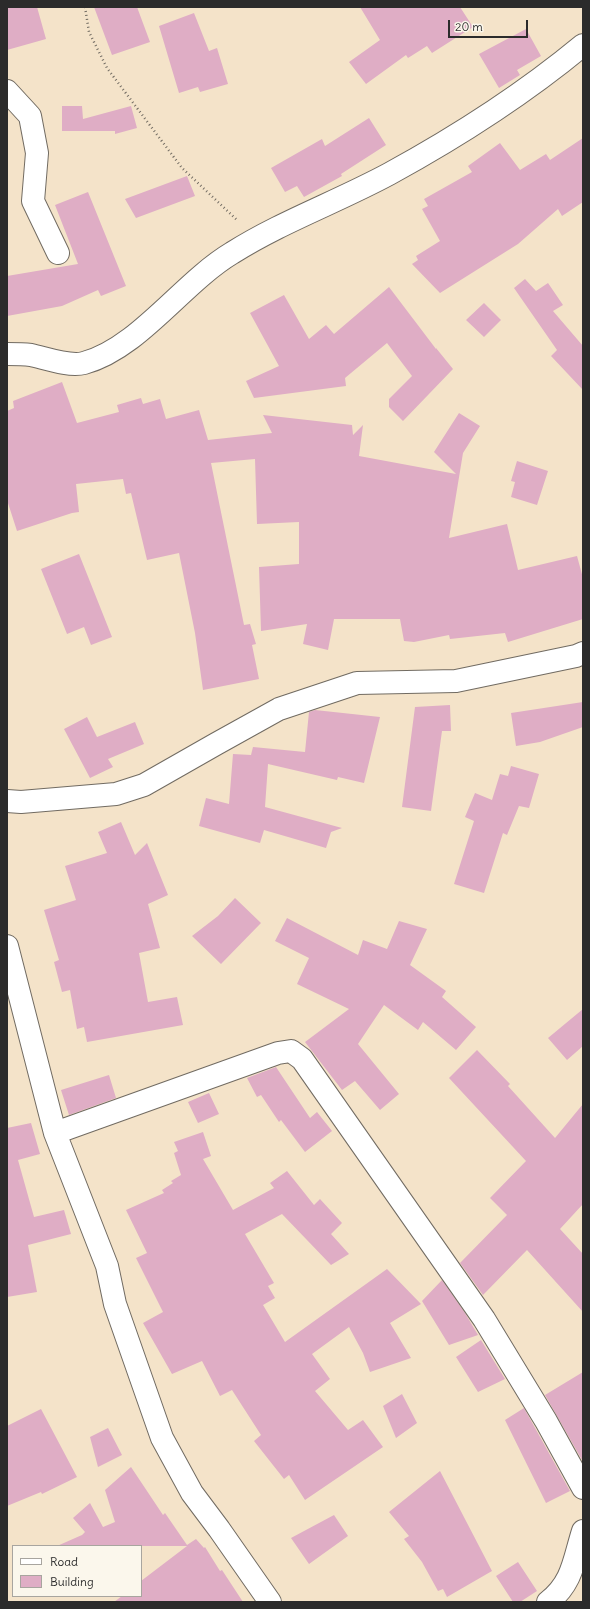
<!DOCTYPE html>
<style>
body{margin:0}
#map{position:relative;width:590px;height:1609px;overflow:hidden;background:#f4e3c9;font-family:Delius,sans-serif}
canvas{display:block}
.frame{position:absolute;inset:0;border:8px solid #2b2b2b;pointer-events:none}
.legend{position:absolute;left:12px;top:1545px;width:130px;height:52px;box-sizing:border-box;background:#fbf7ec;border:1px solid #a8a59f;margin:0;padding:5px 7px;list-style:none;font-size:12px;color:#2b2b2b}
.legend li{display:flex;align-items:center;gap:8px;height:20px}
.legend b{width:20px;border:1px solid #a8a59f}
.scale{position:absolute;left:448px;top:20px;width:80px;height:18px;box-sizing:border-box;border:2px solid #2b2b2b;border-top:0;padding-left:5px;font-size:12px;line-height:14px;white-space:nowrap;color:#2b2b2b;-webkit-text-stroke:3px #fbf7ec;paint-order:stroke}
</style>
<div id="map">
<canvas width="590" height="1609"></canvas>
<div class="frame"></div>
<ul class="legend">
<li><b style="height:5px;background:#fff"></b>Road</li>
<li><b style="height:11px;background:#dfadc5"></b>Building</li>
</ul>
<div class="scale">20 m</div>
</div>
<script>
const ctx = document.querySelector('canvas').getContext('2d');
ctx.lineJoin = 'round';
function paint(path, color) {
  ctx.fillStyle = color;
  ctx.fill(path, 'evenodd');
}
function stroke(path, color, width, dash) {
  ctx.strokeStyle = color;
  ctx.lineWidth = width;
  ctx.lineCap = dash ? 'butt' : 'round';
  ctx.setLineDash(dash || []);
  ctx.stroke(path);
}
paint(new Path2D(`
 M 7,7 L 37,7 L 46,39 L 7,50 Z
 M 94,7 L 137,7 L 150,42 L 112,55 Z
 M 360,7 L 460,7 L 473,27 L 432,53 L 427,46 L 408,58 L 406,55 L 366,84 L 349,62 L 380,40 Z
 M 194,13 L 209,51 L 217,48 L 228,84 L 200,92 L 198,87 L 179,93 L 159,26 Z
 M 526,29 L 541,56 L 517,70 L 520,75 L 499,88 L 479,54 Z
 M 62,106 L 82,106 L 83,119 L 131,106 L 137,128 L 115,134 L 115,131 L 62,131 Z
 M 369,118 L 386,145 L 341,174 L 342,176 L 304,197 L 297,186 L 285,192 L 271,168 L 322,139 L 325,146 Z
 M 583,138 L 583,202 L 562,216 L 558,209 L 518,244 L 440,293 L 412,264 L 418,260 L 416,256 L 440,241 L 422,209 L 428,206 L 424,199 L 472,172 L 468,166 L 500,143 L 520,170 L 546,154 L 550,160 Z
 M 187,176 L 195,196 L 136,218 L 125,199 Z
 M 88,192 L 126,286 L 101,296 L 98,290 L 62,306 L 7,316 L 7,276 L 78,264 L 55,205 Z
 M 525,279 L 536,291 L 548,283 L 563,305 L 553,311 L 583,346 L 583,390 L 551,356 L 557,350 L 514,288 Z
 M 389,287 L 436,349 L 436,348 L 453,369 L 403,421 L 389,407 L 389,399 L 412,376 L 387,343 L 345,378 L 346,386 L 254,398 L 246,381 L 279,366 L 250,313 L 284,295 L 309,339 L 326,325 L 334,334 Z
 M 484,303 L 501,320 L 484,337 L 466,320 Z
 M 62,382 L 77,423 L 119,412 L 117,405 L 141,398 L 143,404 L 160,399 L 166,419 L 199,410 L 208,440 L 272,433 L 263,415 L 352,425 L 353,435 L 363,425 L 359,456 L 456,474 L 434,452 L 459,413 L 480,426 L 463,453 L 449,538 L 507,524 L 518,570 L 577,556 L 583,578 L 583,619 L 508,642 L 505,633 L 450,639 L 449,635 L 414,642 L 404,641 L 400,619 L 334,619 L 328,650 L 303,644 L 307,624 L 261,631 L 259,567 L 299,564 L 299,522 L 257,524 L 255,459 L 211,463 L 244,625 L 250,624 L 256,644 L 252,645 L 259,679 L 203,690 L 195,633 L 179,553 L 147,560 L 131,493 L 126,494 L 123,479 L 76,484 L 79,512 L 72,513 L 17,531 L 7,500 L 7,411 L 14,408 L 13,401 Z
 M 517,461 L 548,471 L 537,505 L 511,497 L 515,482 L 511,481 Z
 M 79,554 L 112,637 L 91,645 L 84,627 L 67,634 L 41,569 Z
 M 583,702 L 583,727 L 540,742 L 516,746 L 511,713 Z
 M 450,705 L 451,731 L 442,731 L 431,811 L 402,807 L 415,707 Z
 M 315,710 L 380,717 L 364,783 L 338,777 L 337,780 L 268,764 L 265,807 L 342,828 L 331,832 L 326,848 L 264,830 L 260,843 L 199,826 L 206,798 L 229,804 L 233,754 L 251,755 L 253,747 L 305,752 L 309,712 Z
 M 87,717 L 97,737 L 135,722 L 144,744 L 108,759 L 113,767 L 90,778 L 64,729 Z
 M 511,766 L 539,774 L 529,808 L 519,806 L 507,835 L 503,833 L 484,893 L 454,884 L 474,821 L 465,817 L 475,793 L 492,800 L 500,774 L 508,776 Z
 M 121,822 L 135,855 L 147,843 L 168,895 L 148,904 L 160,948 L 139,953 L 148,1002 L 177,997 L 183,1025 L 87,1042 L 84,1027 L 77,1029 L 70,990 L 62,992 L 54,962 L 59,960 L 44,910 L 76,900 L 65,866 L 107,853 L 98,832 Z
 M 235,898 L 261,923 L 221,964 L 192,936 L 218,916 Z
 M 287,918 L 358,955 L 363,940 L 387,949 L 399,921 L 427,929 L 410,965 L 446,991 L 442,997 L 476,1027 L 456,1050 L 423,1022 L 418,1030 L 384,1005 L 358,1044 L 399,1094 L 380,1110 L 355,1081 L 342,1090 L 305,1042 L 349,1009 L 297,984 L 309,958 L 275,941 Z
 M 583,1009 L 583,1046 L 567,1060 L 548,1038 Z
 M 477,1050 L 510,1084 L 508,1086 L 555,1138 L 583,1104 L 583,1204 L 560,1229 L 583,1254 L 583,1312 L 527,1250 L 483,1295 L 460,1263 L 507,1215 L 490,1198 L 526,1161 L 449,1078 Z
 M 276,1067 L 310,1118 L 317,1112 L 332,1131 L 305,1152 L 281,1120 L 279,1122 L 261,1095 L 257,1097 L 247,1078 Z
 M 109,1075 L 116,1098 L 69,1115 L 61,1090 Z
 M 209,1093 L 219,1114 L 198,1123 L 188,1102 Z
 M 31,1123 L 40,1154 L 18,1160 L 34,1217 L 64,1210 L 71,1234 L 28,1245 L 37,1292 L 7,1297 L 7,1128 Z
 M 203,1132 L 211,1156 L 203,1159 L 233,1210 L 274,1188 L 270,1183 L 287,1171 L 314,1205 L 320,1199 L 342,1223 L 331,1234 L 349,1254 L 331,1265 L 282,1214 L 245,1234 L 274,1283 L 268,1286 L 275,1298 L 263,1305 L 285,1342 L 387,1269 L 421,1304 L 390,1323 L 411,1358 L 370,1372 L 363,1353 L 349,1327 L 312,1354 L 330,1379 L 315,1391 L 348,1430 L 363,1420 L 383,1447 L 305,1500 L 289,1475 L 284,1479 L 254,1441 L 261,1435 L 232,1390 L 220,1396 L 202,1361 L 172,1374 L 143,1323 L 163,1312 L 136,1258 L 147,1253 L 126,1210 L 164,1193 L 162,1190 L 173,1183 L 171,1181 L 181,1175 L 174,1153 L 178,1151 L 174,1142 Z
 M 442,1280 L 465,1313 L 478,1335 L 449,1345 L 422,1301 Z
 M 481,1340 L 505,1379 L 478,1392 L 456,1357 Z
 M 583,1372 L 583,1460 L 582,1460 L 545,1395 Z
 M 402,1394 L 417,1423 L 396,1438 L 383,1406 Z
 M 524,1408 L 570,1491 L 546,1503 L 505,1420 Z
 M 41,1409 L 77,1477 L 42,1494 L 41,1492 L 7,1506 L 7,1426 Z
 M 108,1428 L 122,1455 L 98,1467 L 90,1437 Z
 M 131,1467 L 163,1515 L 165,1513 L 187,1545 L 196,1539 L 204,1548 L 205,1547 L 220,1571 L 222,1570 L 243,1602 L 114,1602 L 122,1596 L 141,1596 L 141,1581 L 187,1546 L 57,1546 L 82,1535 L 85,1532 L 73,1518 L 90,1503 L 103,1527 L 115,1522 L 105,1490 Z
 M 440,1471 L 492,1571 L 447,1597 L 443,1589 L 438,1591 L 422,1562 L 404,1539 L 409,1536 L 389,1512 Z
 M 334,1515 L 348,1536 L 309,1564 L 291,1538 Z
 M 518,1562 L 537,1591 L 520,1602 L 513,1602 L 496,1576 Z`), '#dfadc5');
const minor = new Path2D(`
 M 7,91 L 30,116 L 37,153 L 33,201 L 58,253
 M 7,354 C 15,354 23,354 31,355 C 45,358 69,367 84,363 C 139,348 182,283 232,253 C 281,222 337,202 389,174 C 455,138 525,93 583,45
 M 7,801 L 21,802 L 116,794 L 144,785 L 216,744 L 279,709 L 357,683 L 456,681 L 576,656 L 583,653
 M 7,946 L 55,1133 L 107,1266 L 115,1304 L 162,1438 L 192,1493 L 219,1529 L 270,1602
 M 55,1133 L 278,1053 L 291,1051 L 302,1059 L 484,1319 L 546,1421 L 583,1488
 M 548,1602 C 573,1583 574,1559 583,1531`);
stroke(minor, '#716b62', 24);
stroke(new Path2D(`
 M 85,7 L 89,32 L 107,68 L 182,168 L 238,221`), '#716b62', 2.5, [1, 3]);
stroke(minor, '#fff', 22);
</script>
